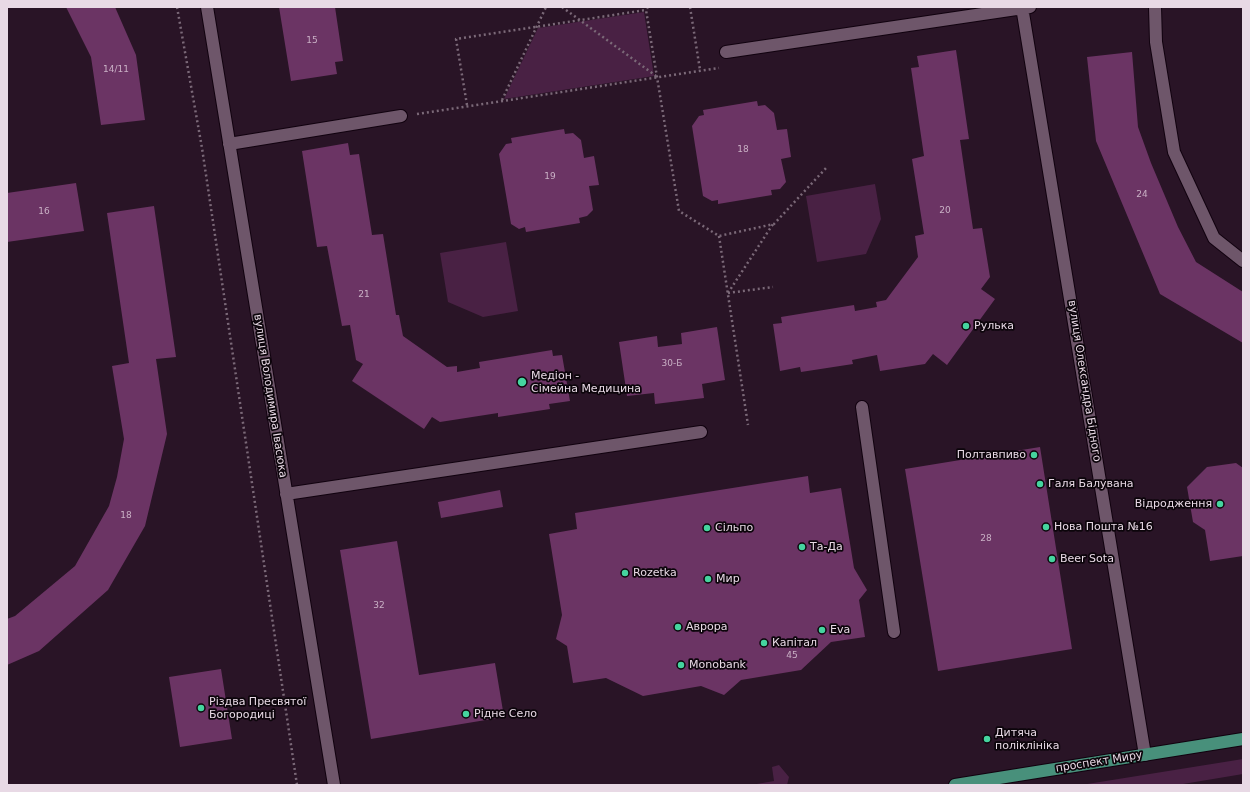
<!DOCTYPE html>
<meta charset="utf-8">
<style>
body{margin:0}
#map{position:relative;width:1250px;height:792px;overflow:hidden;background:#291426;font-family:"DejaVu Sans",sans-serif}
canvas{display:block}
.frame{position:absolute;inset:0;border:8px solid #e8d9e5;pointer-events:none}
</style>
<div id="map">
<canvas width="1250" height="792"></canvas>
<div class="frame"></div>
</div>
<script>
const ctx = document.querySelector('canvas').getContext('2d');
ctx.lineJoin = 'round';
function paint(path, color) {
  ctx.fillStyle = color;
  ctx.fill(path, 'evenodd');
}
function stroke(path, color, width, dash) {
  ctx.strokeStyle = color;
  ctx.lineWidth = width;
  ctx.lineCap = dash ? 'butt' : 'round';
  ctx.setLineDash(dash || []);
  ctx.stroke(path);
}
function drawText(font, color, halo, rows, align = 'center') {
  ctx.font = font + ' "DejaVu Sans",sans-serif';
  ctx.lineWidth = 3.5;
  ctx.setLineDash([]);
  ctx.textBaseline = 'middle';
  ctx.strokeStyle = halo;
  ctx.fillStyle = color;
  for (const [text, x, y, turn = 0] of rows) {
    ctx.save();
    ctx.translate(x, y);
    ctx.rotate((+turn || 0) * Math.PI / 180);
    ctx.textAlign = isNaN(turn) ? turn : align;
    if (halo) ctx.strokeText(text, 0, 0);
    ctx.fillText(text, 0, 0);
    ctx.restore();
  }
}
paint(new Path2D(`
 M 644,12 L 654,76 L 504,99 L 538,28 Z
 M 875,184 L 881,219 L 866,254 L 817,262 L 806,196 Z
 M 506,242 L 518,311 L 483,317 L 448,302 L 440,253 Z
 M 1243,759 L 1243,774 L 1177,785 L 1081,785 Z
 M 779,765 L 789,777 L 787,785 L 751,785 L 774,781 L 772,767 Z`), '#492144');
paint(new Path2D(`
 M 66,7 L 115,7 L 136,55 L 145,120 L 101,125 L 91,57 Z
 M 279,7 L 335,7 L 343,61 L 335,62 L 337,74 L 291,81 Z
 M 956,50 L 969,139 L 960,140 L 973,229 L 982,228 L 990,277 L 981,289 L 995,299 L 947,365 L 933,354 L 925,364 L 880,371 L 877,355 L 852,360 L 853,364 L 801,372 L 800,367 L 780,371 L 773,324 L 782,323 L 781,317 L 854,305 L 855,311 L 877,307 L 876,302 L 886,300 L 918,257 L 915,236 L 924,234 L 912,159 L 924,156 L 911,68 L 919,67 L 917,56 Z
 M 1132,52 L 1138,127 L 1151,163 L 1178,227 L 1196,262 L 1243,292 L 1243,343 L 1160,294 L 1096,141 L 1087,57 Z
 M 757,101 L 758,106 L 765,105 L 774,113 L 777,130 L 787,129 L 791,157 L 781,159 L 786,182 L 780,189 L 771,190 L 772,195 L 718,204 L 718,200 L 712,201 L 703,196 L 692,126 L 699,116 L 704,115 L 703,110 Z
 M 564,129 L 565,134 L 573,133 L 581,140 L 584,158 L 594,156 L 599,185 L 589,186 L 593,210 L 587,216 L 579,218 L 580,223 L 526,232 L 525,227 L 519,229 L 511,224 L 499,154 L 506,144 L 512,143 L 511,138 Z
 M 348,143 L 350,155 L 359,154 L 372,235 L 383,234 L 396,315 L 399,315 L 403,336 L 447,367 L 457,366 L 457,372 L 480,368 L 479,362 L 552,350 L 553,356 L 562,355 L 570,401 L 549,404 L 550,409 L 498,417 L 498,413 L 440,422 L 432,417 L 424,429 L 352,381 L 363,364 L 356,360 L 350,325 L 342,326 L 327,246 L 317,247 L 302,151 Z
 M 76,183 L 84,231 L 7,242 L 7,193 Z
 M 154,206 L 176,357 L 156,359 L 167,434 L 145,526 L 108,590 L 39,651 L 7,665 L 7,619 L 15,616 L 75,566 L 109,506 L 117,477 L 124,439 L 112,366 L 129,363 L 107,213 Z
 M 717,327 L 725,380 L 702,384 L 704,398 L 655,404 L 654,393 L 627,396 L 619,342 L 657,336 L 658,347 L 682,344 L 681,333 Z
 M 1040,447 L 1072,649 L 938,671 L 905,469 Z
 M 1236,463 L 1243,468 L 1243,556 L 1210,561 L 1205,530 L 1193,522 L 1187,487 L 1207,467 Z
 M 808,476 L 810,493 L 841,488 L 854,568 L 867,590 L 859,600 L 865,637 L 831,642 L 801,670 L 741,680 L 724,695 L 701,686 L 643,696 L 606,678 L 573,683 L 567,646 L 556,639 L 562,615 L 549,534 L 577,529 L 575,513 Z
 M 500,490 L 503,507 L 441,518 L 438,502 Z
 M 397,541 L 419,675 L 495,663 L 504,717 L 371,739 L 340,550 Z
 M 221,669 L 232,739 L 180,747 L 169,677 Z`), '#6b3464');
const minor = new Path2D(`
 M 207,7 L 334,785
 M 1022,7 L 1145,755
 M 1155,7 L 1156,42 L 1174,152 L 1214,238 L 1243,261
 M 726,52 L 1030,7
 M 229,144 L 401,116
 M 862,407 L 894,632
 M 286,494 L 701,432`);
const major = new Path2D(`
 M 955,785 L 1243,739`);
stroke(minor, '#11020f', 14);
stroke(major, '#11020f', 14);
stroke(new Path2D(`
 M 177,7 L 202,148 L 297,785
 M 562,7 L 656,76
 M 648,7 L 646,10 L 679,211 L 719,236 L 774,224 L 827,167
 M 690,7 L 700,70
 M 502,100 L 546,7
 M 467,105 L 456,39 L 646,10
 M 417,114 L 719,68
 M 719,236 L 748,425
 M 728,293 L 773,224
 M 728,293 L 773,287`), '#7b6978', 2.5, [2, 3]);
stroke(minor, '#6e566a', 12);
stroke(major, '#48907b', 12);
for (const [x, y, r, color] of [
 [966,326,4,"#45d49f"],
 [522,382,5,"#45d49f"],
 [1034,455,4,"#45d49f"],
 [1040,484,4,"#45d49f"],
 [1220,504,4,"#45d49f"],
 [1046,527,4,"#45d49f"],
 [707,528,4,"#45d49f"],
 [802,547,4,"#45d49f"],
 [1052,559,4,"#45d49f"],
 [625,573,4,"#45d49f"],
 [708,579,4,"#45d49f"],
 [678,627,4,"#45d49f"],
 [822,630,4,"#45d49f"],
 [764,643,4,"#45d49f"],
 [681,665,4,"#45d49f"],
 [201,708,4,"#45d49f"],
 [466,714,4,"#45d49f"],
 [987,739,4,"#45d49f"]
]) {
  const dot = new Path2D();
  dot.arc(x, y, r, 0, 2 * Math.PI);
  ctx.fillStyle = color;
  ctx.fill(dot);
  stroke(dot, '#0c050b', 1.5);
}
drawText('9px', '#c9b0c5', null, [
 ["15",312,41],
 ["14/11",116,70],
 ["18",743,150],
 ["19",550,177],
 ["24",1142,195],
 ["20",945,211],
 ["16",44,212],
 ["21",364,295],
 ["30-Б",672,364],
 ["18",126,516],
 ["28",986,539],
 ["32",379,606],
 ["45",792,656]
]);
drawText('11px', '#e8d9e5', '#0c050b', [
 ["Рулька",974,326],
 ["Медіон -",531,376],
 ["Сімейна Медицина",531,389],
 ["Полтавпиво",1026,455,"right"],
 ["Галя Балувана",1048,484],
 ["Відродження",1212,504,"right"],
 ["Нова Пошта №16",1054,527],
 ["Сільпо",715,528],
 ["Та-Да",810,547],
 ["Beer Sota",1060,559],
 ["Rozetka",633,573],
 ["Мир",716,579],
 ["Аврора",686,627],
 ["Eva",830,630],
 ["Капітал",772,643],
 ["Monobank",689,665],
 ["Різдва Пресвятої",209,702],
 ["Богородиці",209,715],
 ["Рідне Село",474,714],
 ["Дитяча",995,733],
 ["поліклініка",995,746]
], 'left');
drawText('11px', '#e8d9e5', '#0c050b', [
 ["вулиця Олександра Бідного",1084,381,81],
 ["вулиця Володимира Івасюка",270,396,81],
 ["проспект Миру",1099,762,-9]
]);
</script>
